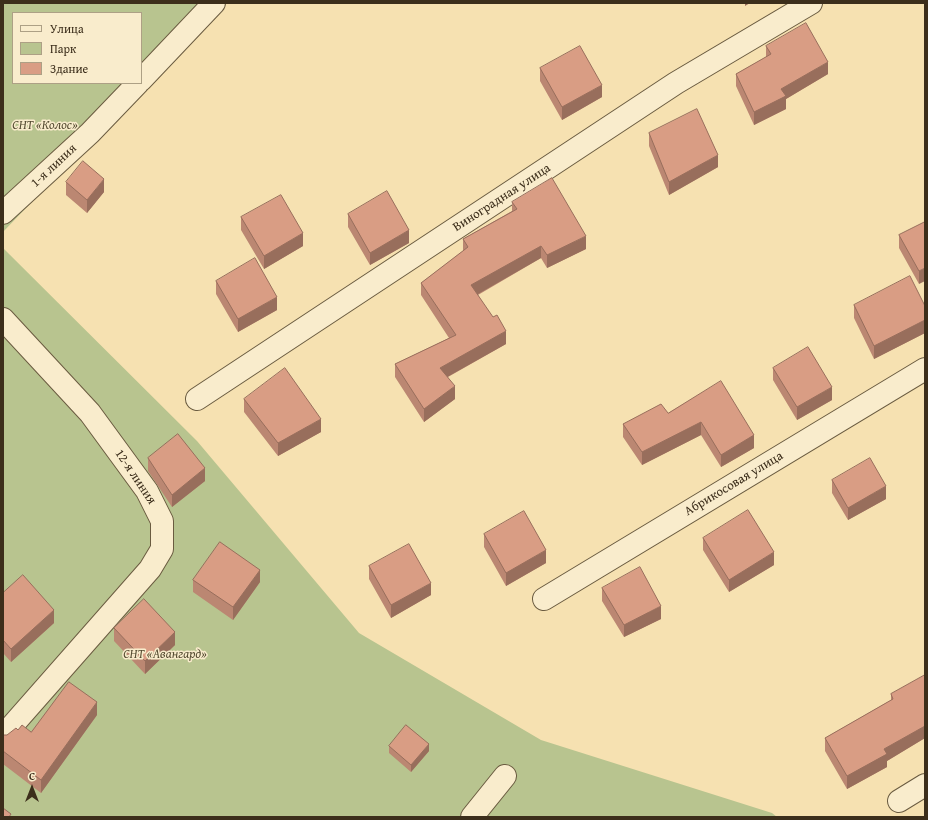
<!DOCTYPE html>
<meta charset="utf-8">
<style>
body{margin:0}
#map{position:relative;width:928px;height:820px;overflow:hidden;background:#f6e1b1;font-family:"Gentium Book Plus",serif}
canvas{display:block}
.frame{position:absolute;inset:0;border:4px solid #3c2e1b;pointer-events:none}
.legend{position:absolute;left:12px;top:12px;width:130px;height:72px;box-sizing:border-box;background:#f9eccc;border:1px solid #ada085;margin:0;padding:5px 7px;list-style:none;font-size:12px;color:#3c2e1b}
.legend li{display:flex;align-items:center;gap:8px;height:20px}
.legend b{width:20px;border:1px solid #ada085}
.north{position:absolute;left:12px;top:768px;width:40px;height:40px;-webkit-text-stroke:3px #f9eccc;paint-order:stroke;rotate:0deg;font-size:11px;font-weight:700;line-height:16px;text-align:center;color:#3c2e1b}
.north::after{content:'';display:block;margin:auto;width:14px;height:18px;background:#3c2e1b;clip-path:polygon(50% 0,100% 100%,50% 72%,0 100%)}
</style>
<div id="map">
<canvas width="928" height="820"></canvas>
<div class="frame"></div>
<ul class="legend">
<li><b style="height:5px;background:#f9eccc"></b>Улица</li>
<li><b style="height:11px;background:#b8c48f"></b>Парк</li>
<li><b style="height:11px;background:#d99d84"></b>Здание</li>
</ul>
<div class="north">С</div>
</div>
<script>
const ctx = document.querySelector('canvas').getContext('2d');
ctx.lineJoin = 'round';
function paint(path, color) {
  ctx.fillStyle = color;
  ctx.fill(path, 'evenodd');
}
function stroke(path, color, width, dash) {
  ctx.strokeStyle = color;
  ctx.lineWidth = width;
  ctx.lineCap = dash ? 'butt' : 'round';
  ctx.setLineDash(dash || []);
  ctx.stroke(path);
}
function drawText(font, color, halo, rows, align = 'center') {
  ctx.font = font + ' "Gentium Book Plus",serif';
  ctx.lineWidth = 3;
  ctx.setLineDash([]);
  ctx.textBaseline = 'middle';
  ctx.strokeStyle = halo;
  ctx.fillStyle = color;
  for (const [text, x, y, turn = 0] of rows) {
    ctx.save();
    ctx.translate(x, y);
    ctx.rotate((+turn || 0) * Math.PI / 180);
    ctx.textAlign = isNaN(turn) ? turn : align;
    if (halo) ctx.strokeText(text, 0, 0);
    ctx.fillText(text, 0, 0);
    ctx.restore();
  }
}
paint(new Path2D(`
 M 3,3 L 222,3 L 3,232 ZM 13,13 L 141,13 L 141,83 L 13,83 Z
 M 3,248 L 197,441 L 359,633 L 541,740 L 772,813 L 777,817 L 3,817 Z`), '#b8c48f');
const minor = new Path2D(`
 M 141,80 L 214,3
 M 3,213 L 90,133 L 138,83
 M 3,319 L 90,413 L 147,491 L 162,521 L 162,549 L 150,569 L 3,736
 M 197,399 L 676,83 L 811,3
 M 544,599 L 925,369
 M 899,801 L 925,785
 M 472,817 L 505,776`);
stroke(minor, '#6a5b40', 24);
stroke(minor, '#f9eccc', 22);
paint(new Path2D(`
 M 766,46 L 828,74 L 786,99 L 786,109 L 754,125 L 736,86 L 736,74 L 766,57 Z
 M 540,68 L 602,97 L 562,120 L 540,81 Z
 M 649,133 L 718,167 L 669,195 L 649,146 Z
 M 66,182 L 104,192 L 87,213 L 66,195 Z
 M 512,202 L 586,249 L 547,268 L 541,258 L 478,295 L 506,344 L 448,377 L 455,399 L 424,422 L 395,377 L 395,364 L 449,338 L 421,295 L 421,283 L 463,251 L 463,239 L 512,211 Z
 M 348,214 L 409,243 L 370,265 L 348,227 Z
 M 241,217 L 303,246 L 264,269 L 241,230 Z
 M 925,222 L 919,284 L 899,248 L 899,235 Z
 M 216,281 L 277,310 L 238,332 L 216,294 Z
 M 854,305 L 925,306 L 925,333 L 874,359 L 854,318 Z
 M 773,368 L 832,400 L 797,420 L 773,380 Z
 M 244,399 L 321,432 L 278,456 L 244,412 Z
 M 668,413 L 754,435 L 754,448 L 721,467 L 701,435 L 642,465 L 623,437 L 623,424 Z
 M 148,458 L 205,481 L 172,507 L 148,471 Z
 M 832,480 L 886,499 L 848,520 L 832,493 Z
 M 484,534 L 546,563 L 506,586 L 484,547 Z
 M 703,538 L 774,565 L 729,592 L 703,550 Z
 M 369,566 L 431,595 L 391,618 L 369,579 Z
 M 193,580 L 260,582 L 233,620 L 193,592 Z
 M 602,588 L 661,619 L 624,637 L 602,601 Z
 M 3,593 L 54,623 L 11,662 L 3,653 Z
 M 114,628 L 175,645 L 145,674 L 114,641 Z
 M 925,675 L 925,738 L 887,761 L 887,767 L 847,789 L 825,751 L 825,738 L 891,700 L 891,694 Z
 M 97,715 L 41,793 L 3,764 L 3,735 L 7,735 L 18,730 L 31,732 Z
 M 389,746 L 429,751 L 411,772 L 389,753 Z`), '#bb8772');
paint(new Path2D(`
 M 745,3 L 750,3 L 745,6 Z
 M 828,62 L 828,74 L 786,99 L 786,109 L 754,125 L 754,112 L 781,89 Z
 M 602,85 L 602,97 L 562,120 L 562,107 Z
 M 718,155 L 718,167 L 669,195 L 669,182 Z
 M 104,179 L 104,192 L 87,213 L 87,200 Z
 M 409,230 L 409,243 L 370,265 L 370,253 Z
 M 303,233 L 303,246 L 264,269 L 264,256 Z
 M 586,236 L 586,249 L 547,268 L 547,255 Z
 M 541,246 L 541,258 L 471,298 L 471,285 Z
 M 925,268 L 925,281 L 919,284 L 919,271 Z
 M 277,297 L 277,310 L 238,332 L 238,319 Z
 M 925,320 L 925,333 L 874,359 L 874,346 Z
 M 506,331 L 506,344 L 440,381 L 440,368 Z
 M 455,386 L 455,399 L 424,422 L 424,409 Z
 M 832,387 L 832,400 L 797,420 L 797,407 Z
 M 321,419 L 321,432 L 278,456 L 278,443 Z
 M 701,422 L 701,435 L 642,465 L 642,452 Z
 M 754,435 L 754,448 L 721,467 L 721,455 Z
 M 205,468 L 205,481 L 172,507 L 172,495 Z
 M 886,486 L 886,499 L 848,520 L 848,508 Z
 M 546,550 L 546,563 L 506,586 L 506,573 Z
 M 774,552 L 774,565 L 729,592 L 729,580 Z
 M 260,570 L 260,582 L 233,620 L 233,607 Z
 M 431,583 L 431,595 L 391,618 L 391,605 Z
 M 661,606 L 661,619 L 624,637 L 624,625 Z
 M 54,610 L 54,623 L 11,662 L 11,649 Z
 M 175,632 L 175,645 L 145,674 L 145,661 Z
 M 97,702 L 97,715 L 41,793 L 41,780 Z
 M 925,726 L 925,738 L 887,761 L 887,767 L 847,789 L 847,776 L 884,749 Z
 M 429,744 L 429,751 L 411,772 L 411,765 Z`), '#986e5c');
const building = new Path2D(`
 M 806,23 L 828,62 L 781,89 L 786,96 L 754,112 L 736,74 L 771,54 L 766,46 Z
 M 580,46 L 602,85 L 562,107 L 540,68 Z
 M 697,109 L 718,155 L 669,182 L 649,133 Z
 M 83,161 L 104,179 L 87,200 L 66,182 Z
 M 552,178 L 586,236 L 547,255 L 541,246 L 471,285 L 493,317 L 497,315 L 506,331 L 440,368 L 455,386 L 424,409 L 395,364 L 456,335 L 421,283 L 468,247 L 463,239 L 517,209 L 512,202 Z
 M 387,191 L 409,230 L 370,253 L 348,214 Z
 M 281,195 L 303,233 L 264,256 L 241,217 Z
 M 925,222 L 925,268 L 919,271 L 899,235 Z
 M 255,258 L 277,297 L 238,319 L 216,281 Z
 M 910,276 L 925,306 L 925,320 L 874,346 L 854,305 Z
 M 808,347 L 832,387 L 797,407 L 773,368 Z
 M 285,368 L 321,419 L 278,443 L 244,399 Z
 M 721,381 L 754,435 L 721,455 L 701,422 L 642,452 L 623,424 L 661,404 L 668,413 Z
 M 178,434 L 205,468 L 172,495 L 148,458 Z
 M 870,458 L 886,486 L 848,508 L 832,480 Z
 M 748,510 L 774,552 L 729,580 L 703,538 Z
 M 524,511 L 546,550 L 506,573 L 484,534 Z
 M 220,542 L 260,570 L 233,607 L 193,580 Z
 M 409,544 L 431,583 L 391,605 L 369,566 Z
 M 640,567 L 661,606 L 624,625 L 602,588 Z
 M 23,575 L 54,610 L 11,649 L 3,640 L 3,593 Z
 M 144,599 L 175,632 L 145,661 L 114,628 Z
 M 925,675 L 925,726 L 884,749 L 887,754 L 847,776 L 825,738 L 893,699 L 891,694 Z
 M 69,682 L 97,702 L 41,780 L 3,751 L 3,735 L 7,735 L 16,728 L 18,730 L 22,725 L 31,732 Z
 M 406,725 L 429,744 L 411,765 L 389,746 Z
 M 3,808 L 11,814 L 9,817 L 3,817 Z`);
paint(building, '#d99d84');
stroke(building, '#986e5c', 1);
drawText('italic 13px', '#554c32', '#f9eccc', [
 ["СНТ «Колос»",45,126],
 ["СНТ «Авангард»",165,655]
]);
drawText('13px', '#3c2e1b', '#f9eccc', [
 ["1-я линия",54,166,-43],
 ["Виноградная улица",502,198,-33],
 ["12-я линия",135,477,56],
 ["Абрикосовая улица",734,484,-31]
]);
</script>
